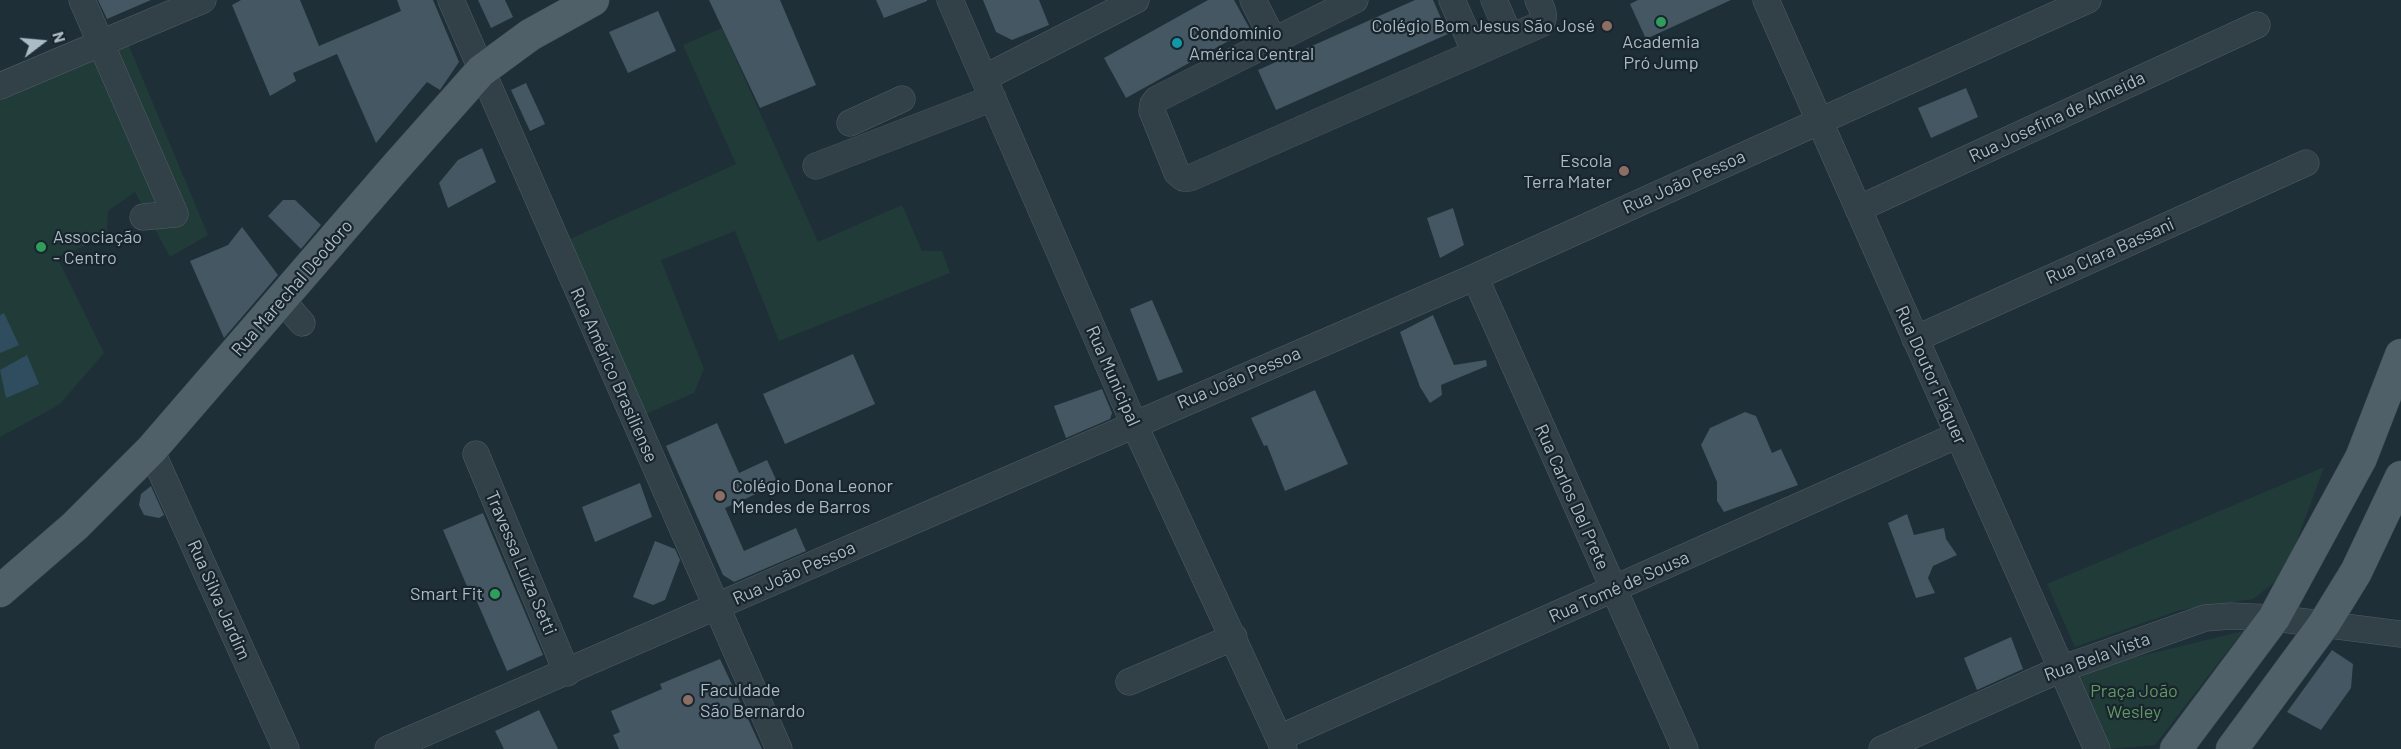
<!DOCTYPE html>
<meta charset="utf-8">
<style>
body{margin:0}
#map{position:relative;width:2401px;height:749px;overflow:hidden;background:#1e2f38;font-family:Barlow,sans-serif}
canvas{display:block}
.north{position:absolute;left:12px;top:12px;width:60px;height:60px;-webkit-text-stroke:4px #18252d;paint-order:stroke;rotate:74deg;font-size:16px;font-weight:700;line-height:24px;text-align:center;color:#acbbc5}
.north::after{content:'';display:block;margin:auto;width:21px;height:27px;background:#acbbc5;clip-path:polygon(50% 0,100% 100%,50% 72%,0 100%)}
</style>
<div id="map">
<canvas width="2401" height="749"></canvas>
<div class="north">N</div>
</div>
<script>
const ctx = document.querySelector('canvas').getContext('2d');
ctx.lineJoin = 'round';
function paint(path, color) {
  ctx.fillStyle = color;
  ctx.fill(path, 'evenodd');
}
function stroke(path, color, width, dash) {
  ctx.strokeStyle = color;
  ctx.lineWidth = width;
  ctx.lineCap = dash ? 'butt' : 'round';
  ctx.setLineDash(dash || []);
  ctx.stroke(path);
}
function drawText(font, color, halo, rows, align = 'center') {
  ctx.font = font + ' Barlow,sans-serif';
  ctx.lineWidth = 4.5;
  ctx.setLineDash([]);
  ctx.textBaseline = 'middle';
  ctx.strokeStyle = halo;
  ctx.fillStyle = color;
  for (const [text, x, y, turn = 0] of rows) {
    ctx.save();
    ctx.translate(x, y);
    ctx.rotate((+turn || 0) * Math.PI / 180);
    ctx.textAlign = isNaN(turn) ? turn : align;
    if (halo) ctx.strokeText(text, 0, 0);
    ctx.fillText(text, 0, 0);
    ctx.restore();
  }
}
paint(new Path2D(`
 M 722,28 L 818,242 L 902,205 L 922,251 L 942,251 L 950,273 L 779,341 L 735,231 L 661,260 L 704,369 L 694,393 L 646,414 L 568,240 L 736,164 L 683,45 Z
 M 129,46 L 208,235 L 170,257 L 135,192 L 108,211 L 107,237 L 57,257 L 104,353 L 59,405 L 0,437 L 0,99 Z
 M 2324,467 L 2292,554 L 2274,583 L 2253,599 L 2180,610 L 2075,647 L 2047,584 Z
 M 2243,631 L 2155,745 L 2110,749 L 2075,672 Z`), '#213b38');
paint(new Path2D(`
 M 4,313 L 19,345 L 0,353 L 0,315 Z
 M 27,355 L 39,384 L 6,398 L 0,370 Z`), '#2f4d5f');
paint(new Path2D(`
 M 98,0 L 151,0 L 107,19 Z
 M 241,0 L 300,0 L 319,46 L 401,11 L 397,0 L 433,0 L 459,62 L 440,90 L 427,82 L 376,143 L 337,54 L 293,73 L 296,81 L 270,96 L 232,5 Z
 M 478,0 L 505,0 L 513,17 L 491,28 Z
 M 709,0 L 780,0 L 816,85 L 760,108 Z
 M 876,0 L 927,0 L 927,1 L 884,18 Z
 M 983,0 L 1039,0 L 1049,25 L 1012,40 L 996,32 Z
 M 1208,0 L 1234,0 L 1250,29 L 1126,98 L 1104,58 Z
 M 1415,0 L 1433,0 L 1448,34 L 1276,110 L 1258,70 Z
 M 1638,0 L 1731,0 L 1646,39 L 1630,4 Z
 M 658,11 L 676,51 L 628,73 L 609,32 Z
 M 526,83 L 545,124 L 530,131 L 511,90 Z
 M 1966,88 L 1978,117 L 1931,138 L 1918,108 Z
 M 482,148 L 496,182 L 448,208 L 439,183 L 458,160 Z
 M 283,200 L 295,200 L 321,225 L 301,249 L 268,216 Z
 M 1453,208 L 1464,245 L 1440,258 L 1427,218 Z
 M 242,227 L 278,275 L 224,338 L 190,261 L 228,245 Z
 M 1152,300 L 1183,372 L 1158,381 L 1130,309 Z
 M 1433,315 L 1454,365 L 1486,360 L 1487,366 L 1441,385 L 1442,395 L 1430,403 L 1420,387 L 1400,332 Z
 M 853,354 L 875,404 L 785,444 L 763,394 Z
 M 1102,389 L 1112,413 L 1110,419 L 1066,438 L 1054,406 Z
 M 1315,390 L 1348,464 L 1285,491 L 1267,445 L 1264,446 L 1251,418 Z
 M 1745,412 L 1756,416 L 1772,453 L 1781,449 L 1798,485 L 1724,512 L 1717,501 L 1717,482 L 1701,445 L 1710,428 Z
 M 717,423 L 739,473 L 767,460 L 778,484 L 725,508 L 744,551 L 796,528 L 806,551 L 734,582 L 723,575 L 666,446 Z
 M 640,483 L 652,517 L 595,542 L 582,507 Z
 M 151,486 L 164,515 L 159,518 L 144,515 L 139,505 L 141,494 Z
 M 483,513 L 543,655 L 507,671 L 475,597 L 469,591 L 443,530 Z
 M 1907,514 L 1914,535 L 1944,528 L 1946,539 L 1957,555 L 1933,566 L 1928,578 L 1935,593 L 1916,598 L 1888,523 Z
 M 655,541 L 675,549 L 680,560 L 665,600 L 653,605 L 633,597 Z
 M 2011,637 L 2023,669 L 1977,690 L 1964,658 Z
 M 2332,650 L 2353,664 L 2351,688 L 2321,730 L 2287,712 Z
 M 720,659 L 762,749 L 619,749 L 613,735 L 620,732 L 611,711 L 662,689 L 660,684 Z
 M 539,710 L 558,749 L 504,749 L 495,731 Z`), '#445762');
const minor = new Path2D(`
 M 82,0 L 175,214 L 143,217
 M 451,0 L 779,749
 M 950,0 L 1134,424 L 1284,749
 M 1253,0 L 1274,41
 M 1355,0 L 1157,99 L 1153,104 L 1152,111 L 1177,173 L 1183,178 L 1190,178 L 1541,24 C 1546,15 1542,9 1538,0
 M 1452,0 L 1475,52
 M 1494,0 L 1510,37
 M 1766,0 L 2097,749
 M 984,78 L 1136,0
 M 0,86 L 203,0
 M 850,123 L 902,99
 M 816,166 L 993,98
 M 1858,209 L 2257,25
 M 1475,277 L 1685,749
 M 282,300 L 302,323
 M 1915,339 L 2306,163
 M 151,450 L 286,749
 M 476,454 L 567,673
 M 1129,682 L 1234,637
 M 1279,738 L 1958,435
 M 388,749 L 1475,277 L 2088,0
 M 1882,749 L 2061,669 L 2205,618 L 2231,616 L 2274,618 L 2401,634`);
const major = new Path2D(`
 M 0,591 L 75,526 L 151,450 L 394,169 L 481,71 L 530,35 L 593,0
 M 2176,749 L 2274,618 L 2361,458 L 2401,355
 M 2232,749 L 2324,624 L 2356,572 L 2401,477`);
stroke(minor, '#505e66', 27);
stroke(major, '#3c4952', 33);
stroke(minor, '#324048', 26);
stroke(major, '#506069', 32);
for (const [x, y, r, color] of [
 [1661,22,6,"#2e9e5b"],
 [1607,26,6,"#8d6e63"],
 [1177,43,6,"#0f9aa8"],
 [1624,171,6,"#8d6e63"],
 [41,247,6,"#2e9e5b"],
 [720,496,6,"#8d6e63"],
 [495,594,6,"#2e9e5b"],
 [688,700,6,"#8d6e63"]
]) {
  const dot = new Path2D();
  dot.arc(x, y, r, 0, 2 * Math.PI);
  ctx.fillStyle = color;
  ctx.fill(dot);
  stroke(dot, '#18252d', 2);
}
drawText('18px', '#acbbc5', '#18252d', [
 ["Colégio Bom Jesus São José",1595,26,"right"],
 ["Condomínio",1189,33],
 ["América Central",1189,54],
 ["Academia",1661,42,"center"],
 ["Pró Jump",1661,63,"center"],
 ["Escola",1612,161,"right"],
 ["Terra Mater",1612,182,"right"],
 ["Associação",53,237],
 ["- Centro",53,258],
 ["Colégio Dona Leonor",732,486],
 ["Mendes de Barros",732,507],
 ["Smart Fit",483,594,"right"],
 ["Faculdade",700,690],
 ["São Bernardo",700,711]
], 'left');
drawText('18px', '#acbbc5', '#18252d', [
 ["Rua Josefina de Almeida",2057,117,-25],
 ["Rua João Pessoa",1684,182,-24],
 ["Rua Clara Bassani",2110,251,-24],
 ["Rua Marechal Deodoro",292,288,-49],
 ["Rua Américo Brasiliense",614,375,66],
 ["Rua Doutor Fláquer",1931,375,66],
 ["Rua Municipal",1113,376,66],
 ["Rua João Pessoa",1239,378,-23],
 ["Rua Carlos Del Prete",1572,497,66],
 ["Travessa Luíza Setti",521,563,67],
 ["Rua João Pessoa",794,573,-24],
 ["Rua Tomé de Sousa",1619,587,-24],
 ["Rua Silva Jardim",219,600,66],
 ["Rua Bela Vista",2097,657,-20]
]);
drawText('18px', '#639763', '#18252d', [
 ["Praça João",2134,691],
 ["Wesley",2134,712]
]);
</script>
